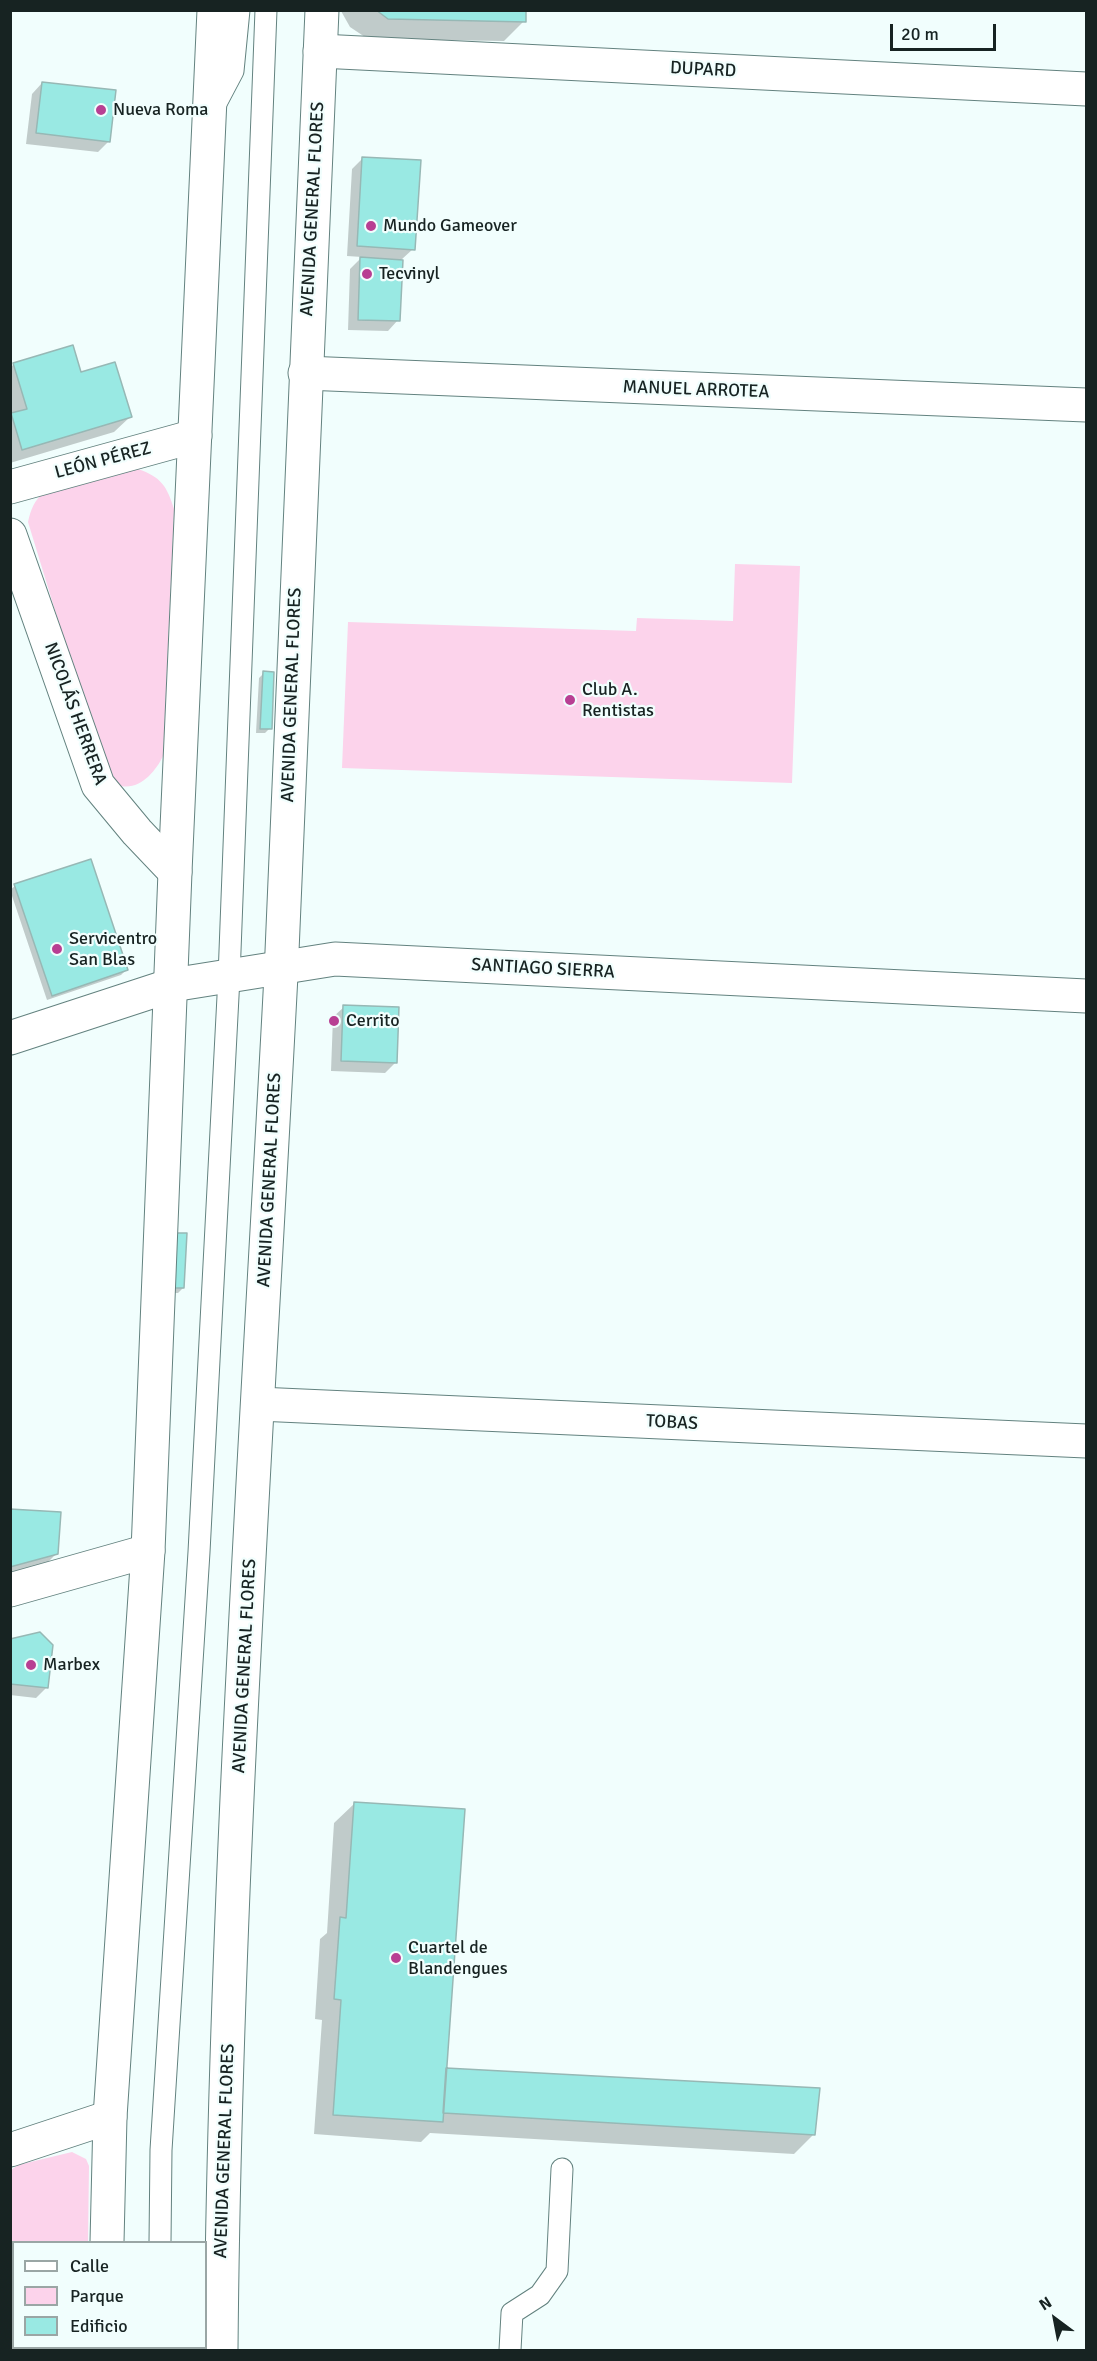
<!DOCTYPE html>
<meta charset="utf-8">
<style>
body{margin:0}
#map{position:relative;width:1097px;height:2361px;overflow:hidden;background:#f1fefd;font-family:Signika,sans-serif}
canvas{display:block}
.frame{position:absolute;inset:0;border:12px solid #172322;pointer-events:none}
.legend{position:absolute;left:12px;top:2241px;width:195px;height:108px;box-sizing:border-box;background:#f1fefd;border:2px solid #9aa6a5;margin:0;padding:8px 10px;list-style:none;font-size:18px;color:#172322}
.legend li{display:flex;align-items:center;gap:12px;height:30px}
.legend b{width:30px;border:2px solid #9aa6a5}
.north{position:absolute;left:1025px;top:2289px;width:60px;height:60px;-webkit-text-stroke:4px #f1fefd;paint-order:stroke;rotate:328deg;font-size:16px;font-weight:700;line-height:24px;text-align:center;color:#172322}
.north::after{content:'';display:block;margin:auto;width:21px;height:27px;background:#172322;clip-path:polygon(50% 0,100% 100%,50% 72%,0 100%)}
.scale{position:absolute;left:890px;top:24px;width:106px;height:27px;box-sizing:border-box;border:3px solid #172322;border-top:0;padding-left:8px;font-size:18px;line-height:21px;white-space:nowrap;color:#172322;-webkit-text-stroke:4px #f1fefd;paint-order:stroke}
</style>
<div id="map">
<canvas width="1097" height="2361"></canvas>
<div class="frame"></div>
<ul class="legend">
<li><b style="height:8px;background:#fff"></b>Calle</li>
<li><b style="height:16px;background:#fcd3eb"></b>Parque</li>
<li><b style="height:16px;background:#99e9e3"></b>Edificio</li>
</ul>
<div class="north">N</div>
<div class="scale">20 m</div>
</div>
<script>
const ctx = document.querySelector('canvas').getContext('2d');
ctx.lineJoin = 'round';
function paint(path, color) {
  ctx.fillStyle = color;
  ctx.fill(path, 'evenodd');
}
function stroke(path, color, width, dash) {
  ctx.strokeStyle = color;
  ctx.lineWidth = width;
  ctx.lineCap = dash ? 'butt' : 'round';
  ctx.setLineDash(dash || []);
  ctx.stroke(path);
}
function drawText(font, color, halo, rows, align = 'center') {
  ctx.font = font + ' Signika,sans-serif';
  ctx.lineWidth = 4.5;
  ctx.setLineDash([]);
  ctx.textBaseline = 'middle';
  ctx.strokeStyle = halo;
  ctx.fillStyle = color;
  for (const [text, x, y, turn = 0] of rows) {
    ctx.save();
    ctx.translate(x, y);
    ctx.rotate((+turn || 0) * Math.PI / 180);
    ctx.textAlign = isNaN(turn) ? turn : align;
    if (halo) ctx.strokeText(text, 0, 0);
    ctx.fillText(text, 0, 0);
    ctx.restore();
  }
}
paint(new Path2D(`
 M 138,469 C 161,477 167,486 174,509 L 163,756 C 156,771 140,790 121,786 C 115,784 110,778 105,774 L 28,522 C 31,509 34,501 44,492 Z
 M 735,564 L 800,566 L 792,783 L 342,768 L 348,622 L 636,631 L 637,618 L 733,621 Z
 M 72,2152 L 86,2159 L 89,2166 L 88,2242 L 14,2242 L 13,2261 L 10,2251 L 11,2170 L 18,2165 Z`), '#fcd3eb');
paint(new Path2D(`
 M 525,10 L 524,21 L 504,41 L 368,39 L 350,27 L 341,11 Z
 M 42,83 L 109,141 L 98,152 L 26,144 L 32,94 Z
 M 363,158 L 413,249 L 401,260 L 398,320 L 388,331 L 348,330 L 350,269 L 362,257 L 347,256 L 352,169 Z
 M 14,364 L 80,374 L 130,417 L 114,432 L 10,463 L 10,368 Z
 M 264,673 L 270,728 L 265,733 L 256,733 L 259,678 Z
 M 15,886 L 126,970 L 121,975 L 47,1000 L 10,890 Z
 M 344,1007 L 396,1062 L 385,1073 L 331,1071 L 333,1017 Z
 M 171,1239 L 183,1288 L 178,1293 L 168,1293 Z
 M 10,1511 L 56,1554 L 46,1564 L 10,1574 Z
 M 10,1641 L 46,1688 L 36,1698 L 10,1695 Z
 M 355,1803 L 445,2069 L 814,2134 L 794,2154 L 430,2133 L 421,2142 L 314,2134 L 322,2020 L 315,2019 L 320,1939 L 327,1933 L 334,1823 Z`), '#0003');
const building = new Path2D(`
 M 376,10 L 526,10 L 526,22 L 388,19 Z
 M 42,82 L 116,90 L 110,142 L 36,133 Z
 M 362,157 L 421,160 L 415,250 L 357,246 Z
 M 360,257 L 403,260 L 400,321 L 358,320 Z
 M 73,345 L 81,372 L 115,362 L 132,417 L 22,450 L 11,413 L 27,409 L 13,363 Z
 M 263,671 L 274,672 L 272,729 L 260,729 Z
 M 91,859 L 128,970 L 52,996 L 14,884 Z
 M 343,1005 L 399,1007 L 397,1063 L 341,1061 Z
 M 175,1233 L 187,1233 L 184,1288 L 172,1288 Z
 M 10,1509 L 61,1512 L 58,1554 L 10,1567 Z
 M 40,1632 L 53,1645 L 48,1688 L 10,1684 L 10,1639 Z
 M 354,1802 L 465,1809 L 443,2122 L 333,2115 L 341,2000 L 334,1999 L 340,1917 L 346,1918 Z
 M 446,2068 L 820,2088 L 815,2135 L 443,2113 Z`);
paint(building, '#99e9e3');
stroke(building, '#97b8b5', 1.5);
const lane = new Path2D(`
 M 214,107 L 233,71 L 239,10
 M 160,2242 L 161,2150 L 199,1552 L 229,977 L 266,10
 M 158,2350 L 158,2348
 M 510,2350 L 512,2313 L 540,2295 L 557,2271 L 562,2169`);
const street = new Path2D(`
 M 320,51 L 1086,89
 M 305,373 L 1086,405
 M 10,487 L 195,436
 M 10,535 L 98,785 L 137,832 L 175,872
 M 10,1038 L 172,985 L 335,959 L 1086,996
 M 258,1404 L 1086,1441
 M 10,1590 L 148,1551
 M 10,2150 L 110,2117
 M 10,2328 L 14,2338`);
const secondary = new Path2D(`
 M 107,2242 L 110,2117 L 148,1551 L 175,872 L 214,10
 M 104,2350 L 104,2348
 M 221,2350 C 225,1892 257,1433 281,975 C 297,654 307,332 322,10`);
stroke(lane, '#63827f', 23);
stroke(street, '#63827f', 35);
stroke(secondary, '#63827f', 35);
stroke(lane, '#fff', 21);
stroke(street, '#fff', 33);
stroke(secondary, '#fff', 33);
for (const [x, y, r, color] of [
 [101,110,6,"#b83f93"],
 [371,226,6,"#b83f93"],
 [367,274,6,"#b83f93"],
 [570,700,6,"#b83f93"],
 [57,949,6,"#b83f93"],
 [334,1021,6,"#b83f93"],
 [31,1665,6,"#b83f93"],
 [396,1958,6,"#b83f93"]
]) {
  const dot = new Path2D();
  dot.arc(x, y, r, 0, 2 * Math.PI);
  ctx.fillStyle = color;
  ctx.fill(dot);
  stroke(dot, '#f1fefd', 2);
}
drawText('18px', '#172322', '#f1fefd', [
 ["DUPARD",703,70,3],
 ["AVENIDA GENERAL FLORES",313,209,-87],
 ["MANUEL ARROTEA",696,390,2],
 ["LEÓN PÉREZ",103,461,-15],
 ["AVENIDA GENERAL FLORES",292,695,-88],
 ["NICOLÁS HERRERA",75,714,70],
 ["SANTIAGO SIERRA",543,969,3],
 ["AVENIDA GENERAL FLORES",270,1180,-87],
 ["TOBAS",672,1423,3],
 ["AVENIDA GENERAL FLORES",245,1666,-87],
 ["AVENIDA GENERAL FLORES",225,2151,-88]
]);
drawText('18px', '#172322', '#f1fefd', [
 ["Nueva Roma",113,110],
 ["Mundo Gameover",383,226],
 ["Tecvinyl",379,274],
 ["Club A.",582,690],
 ["Rentistas",582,711],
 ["Servicentro",69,939],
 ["San Blas",69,960],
 ["Cerrito",346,1021],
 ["Marbex",43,1665],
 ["Cuartel de",408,1948],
 ["Blandengues",408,1969]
], 'left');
</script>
